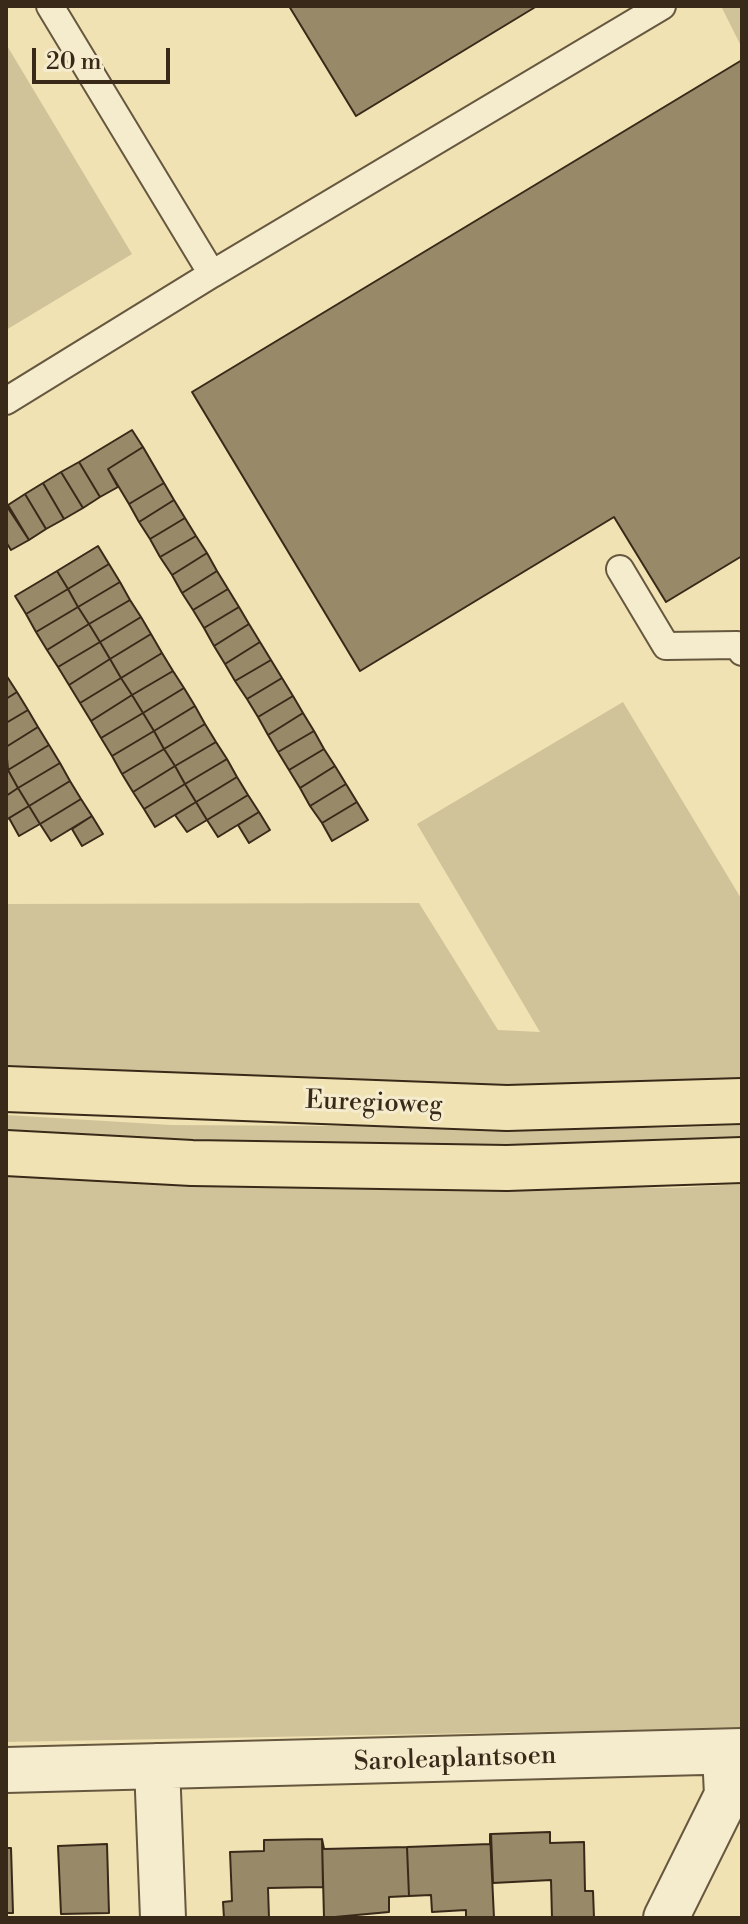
<!DOCTYPE html>
<style>
body{margin:0}
#map{position:relative;width:748px;height:1924px;overflow:hidden;background:#f0e2b3;font-family:"Libre Bodoni",serif}
canvas{display:block}
.frame{position:absolute;inset:0;border:8px solid #382918;pointer-events:none}
.scale{position:absolute;left:32px;top:48px;width:138px;height:36px;box-sizing:border-box;border:4px solid #382918;border-top:0;padding-left:10px;font-size:24px;line-height:28px;white-space:nowrap;color:#382918;-webkit-text-stroke:6px #f5ecce;paint-order:stroke}
</style>
<div id="map">
<canvas width="748" height="1924"></canvas>
<div class="frame"></div>
<div class="scale">20 m</div>
</div>
<script>
const ctx = document.querySelector('canvas').getContext('2d');
ctx.lineJoin = 'round';
function paint(path, color) {
  ctx.fillStyle = color;
  ctx.fill(path, 'evenodd');
}
function stroke(path, color, width, dash) {
  ctx.strokeStyle = color;
  ctx.lineWidth = width;
  ctx.lineCap = dash ? 'butt' : 'round';
  ctx.setLineDash(dash || []);
  ctx.stroke(path);
}
function drawText(font, color, halo, rows, align = 'center') {
  ctx.font = font + ' "Libre Bodoni",serif';
  ctx.lineWidth = 6;
  ctx.setLineDash([]);
  ctx.textBaseline = 'middle';
  ctx.strokeStyle = halo;
  ctx.fillStyle = color;
  for (const [text, x, y, turn = 0] of rows) {
    ctx.save();
    ctx.translate(x, y);
    ctx.rotate((+turn || 0) * Math.PI / 180);
    ctx.textAlign = isNaN(turn) ? turn : align;
    if (halo) ctx.strokeText(text, 0, 0);
    ctx.fillText(text, 0, 0);
    ctx.restore();
  }
}
paint(new Path2D(`
 M 721,6 L 742,6 L 742,48 Z
 M 6,44 L 132,254 L 6,330 Z
 M 623,702 L 742,900 L 742,1090 L 647,1093 L 6,1076 L 6,904 L 419,903 L 498,1030 L 540,1032 L 417,824 Z
 M 6,1115 L 171,1125 L 673,1128 L 742,1125 L 742,1143 C 497,1148 251,1145 6,1130 Z
 M 6,1172 L 244,1182 L 673,1188 L 742,1184 L 742,1728 L 6,1742 Z`), '#d1c399');
const building = new Path2D(`
 M 289,6 L 537,6 L 356,116 Z
 M 742,60 L 742,556 L 666,602 L 614,517 L 360,671 L 192,392 Z
 M 132,430 L 143,447 L 108,469 L 118,487 L 100,497 L 79,462 Z
 M 143,447 L 164,483 L 129,504 L 108,469 Z
 M 79,462 L 100,497 L 83,508 L 61,472 Z
 M 61,472 L 83,508 L 64,519 L 43,483 Z
 M 43,483 L 64,519 L 46,529 L 25,494 Z
 M 164,483 L 174,500 L 139,522 L 129,504 Z
 M 25,494 L 46,529 L 29,540 L 8,505 Z
 M 174,500 L 185,518 L 150,539 L 139,522 Z
 M 6,505 L 29,540 L 11,550 L 6,542 Z
 M 185,518 L 196,536 L 160,557 L 150,539 Z
 M 196,536 L 207,553 L 172,575 L 160,557 Z
 M 98,546 L 109,564 L 68,589 L 57,571 Z
 M 207,553 L 217,571 L 182,593 L 172,575 Z
 M 109,564 L 120,582 L 78,607 L 68,589 Z
 M 57,571 L 68,589 L 26,614 L 15,596 Z
 M 217,571 L 228,589 L 193,610 L 182,593 Z
 M 120,582 L 130,600 L 89,624 L 78,607 Z
 M 68,589 L 78,607 L 36,632 L 26,614 Z
 M 228,589 L 239,607 L 204,628 L 193,610 Z
 M 130,600 L 141,617 L 100,642 L 89,624 Z
 M 78,607 L 89,624 L 47,650 L 36,632 Z
 M 239,607 L 249,624 L 214,646 L 204,628 Z
 M 141,617 L 151,634 L 110,659 L 100,642 Z
 M 89,624 L 100,642 L 58,667 L 47,650 Z
 M 249,624 L 260,642 L 225,664 L 214,646 Z
 M 151,634 L 162,653 L 121,678 L 110,659 Z
 M 100,642 L 110,659 L 69,685 L 58,667 Z
 M 260,642 L 271,660 L 235,681 L 225,664 Z
 M 162,653 L 173,671 L 132,695 L 121,678 Z
 M 110,659 L 121,678 L 80,703 L 69,685 Z
 M 271,660 L 282,678 L 247,699 L 235,681 Z
 M 173,671 L 184,688 L 143,713 L 132,695 Z
 M 6,675 L 17,692 L 6,699 Z
 M 121,678 L 132,695 L 91,721 L 80,703 Z
 M 282,678 L 293,696 L 258,717 L 247,699 Z
 M 184,688 L 195,706 L 154,731 L 143,713 Z
 M 17,692 L 28,710 L 6,723 L 6,699 Z
 M 132,695 L 143,713 L 101,738 L 91,721 Z
 M 293,696 L 303,713 L 268,735 L 258,717 Z
 M 195,706 L 205,724 L 164,749 L 154,731 Z
 M 28,710 L 38,727 L 6,747 L 6,723 Z
 M 143,713 L 154,731 L 112,756 L 101,738 Z
 M 303,713 L 314,731 L 278,752 L 268,735 Z
 M 205,724 L 216,742 L 175,766 L 164,749 Z
 M 38,727 L 49,745 L 8,770 L 6,747 Z
 M 154,731 L 164,749 L 122,774 L 112,756 Z
 M 314,731 L 324,749 L 289,770 L 278,752 Z
 M 216,742 L 227,759 L 185,784 L 175,766 Z
 M 49,745 L 60,763 L 18,788 L 8,770 Z
 M 164,749 L 175,766 L 133,792 L 122,774 Z
 M 324,749 L 335,766 L 300,788 L 289,770 Z
 M 227,759 L 237,777 L 196,802 L 185,784 Z
 M 60,763 L 70,781 L 29,806 L 18,788 Z
 M 175,766 L 185,784 L 144,809 L 133,792 Z
 M 335,766 L 346,784 L 310,806 L 300,788 Z
 M 8,770 L 18,788 L 6,796 L 6,772 Z
 M 237,777 L 248,795 L 207,820 L 196,802 Z
 M 70,781 L 81,799 L 40,824 L 29,806 Z
 M 185,784 L 196,802 L 155,827 L 144,809 Z
 M 346,784 L 357,802 L 322,823 L 310,806 Z
 M 18,788 L 29,806 L 6,820 L 6,796 Z
 M 248,795 L 259,812 L 218,837 L 207,820 Z
 M 81,799 L 92,816 L 51,841 L 40,824 Z
 M 196,802 L 207,820 L 187,832 L 175,815 Z
 M 357,802 L 368,820 L 332,841 L 322,823 Z
 M 29,806 L 40,824 L 19,836 L 9,818 Z
 M 259,812 L 270,830 L 249,843 L 238,825 Z
 M 92,816 L 103,834 L 82,846 L 72,829 Z
 M 550,1832 L 550,1843 L 584,1842 L 585,1891 L 593,1891 L 594,1918 L 552,1918 L 551,1880 L 493,1883 L 491,1834 Z
 M 490,1834 L 494,1918 L 466,1918 L 466,1910 L 432,1912 L 431,1895 L 409,1896 L 407,1847 L 490,1844 Z
 M 322,1839 L 323,1887 L 268,1888 L 269,1918 L 224,1918 L 223,1902 L 232,1901 L 230,1852 L 264,1851 L 264,1840 Z
 M 322,1839 L 324,1849 L 407,1847 L 409,1896 L 389,1897 L 389,1912 L 324,1918 Z
 M 107,1844 L 109,1913 L 61,1914 L 58,1846 Z
 M 6,1848 L 11,1848 L 13,1913 L 6,1913 Z`);
paint(building, '#988969');
stroke(building, '#382918', 2);
const service = new Path2D(`
 M 50,6 L 212,274 L 662,6
 M 6,401 L 212,274
 M 620,569 L 666,646 L 737,645 L 742,652`);
const minor = new Path2D(`
 M 157,1766 L 163,1918
 M 6,1770 L 742,1751
 M 666,1918 L 727,1795 L 725,1753`);
const primary = new Path2D(`
 M 6,1089 L 507,1108 L 742,1101
 M 6,1153 L 192,1163 L 507,1168 L 742,1160`);
stroke(service, '#66573f', 30);
stroke(minor, '#66573f', 48);
stroke(primary, '#382918', 48);
stroke(service, '#f5ecce', 26);
stroke(minor, '#f5ecce', 44);
stroke(primary, '#f0e2b3', 44);
drawText('26px', '#382918', '#f5ecce', [
 ["Euregioweg",374,1104,2],
 ["Saroleaplantsoen",455,1760,-2]
]);
</script>
